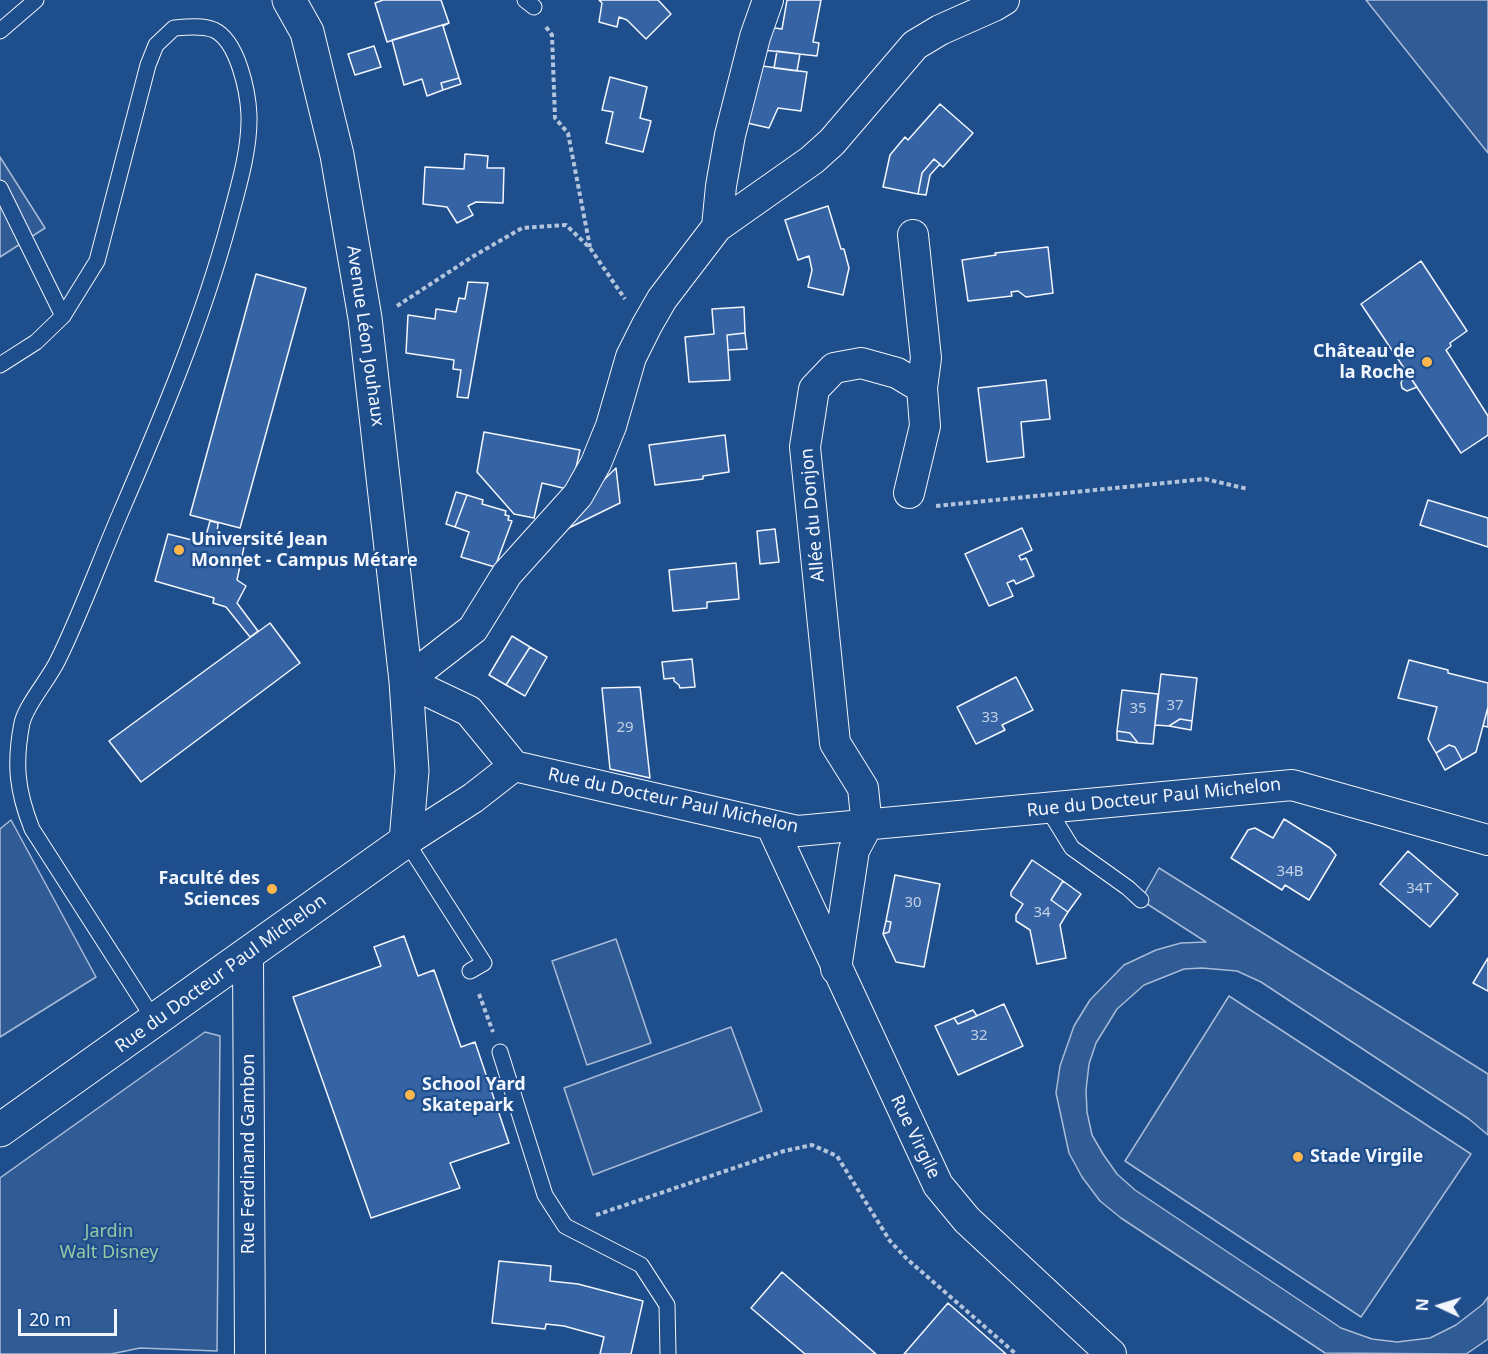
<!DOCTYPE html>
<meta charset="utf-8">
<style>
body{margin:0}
#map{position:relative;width:1488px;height:1354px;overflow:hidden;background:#1f4e8c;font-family:"Noto Sans",sans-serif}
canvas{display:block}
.north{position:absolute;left:1410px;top:1276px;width:60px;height:60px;-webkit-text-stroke:4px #1f4e8c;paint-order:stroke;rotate:274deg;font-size:16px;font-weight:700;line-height:24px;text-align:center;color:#f2f6ff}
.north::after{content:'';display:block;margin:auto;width:21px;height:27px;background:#f2f6ff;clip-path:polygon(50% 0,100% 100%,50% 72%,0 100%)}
.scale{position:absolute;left:18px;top:1309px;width:99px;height:27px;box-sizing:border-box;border:3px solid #f2f6ff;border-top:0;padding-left:8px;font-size:18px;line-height:21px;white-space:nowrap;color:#f2f6ff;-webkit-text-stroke:4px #1f4e8c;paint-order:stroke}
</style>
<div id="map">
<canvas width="1488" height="1354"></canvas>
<div class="north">N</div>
<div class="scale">20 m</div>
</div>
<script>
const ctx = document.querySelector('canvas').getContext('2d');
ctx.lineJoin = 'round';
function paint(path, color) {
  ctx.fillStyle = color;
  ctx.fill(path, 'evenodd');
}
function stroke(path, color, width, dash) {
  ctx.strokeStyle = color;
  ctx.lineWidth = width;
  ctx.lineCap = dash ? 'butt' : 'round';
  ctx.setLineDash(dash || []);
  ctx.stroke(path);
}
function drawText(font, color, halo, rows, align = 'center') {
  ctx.font = font + ' "Noto Sans",sans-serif';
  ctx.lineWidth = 4.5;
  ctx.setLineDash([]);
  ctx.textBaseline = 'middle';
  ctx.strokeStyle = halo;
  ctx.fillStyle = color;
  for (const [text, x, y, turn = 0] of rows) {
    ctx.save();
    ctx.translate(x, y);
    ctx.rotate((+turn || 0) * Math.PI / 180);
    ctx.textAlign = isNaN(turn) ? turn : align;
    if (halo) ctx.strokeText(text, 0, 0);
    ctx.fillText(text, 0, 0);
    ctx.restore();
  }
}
const built = new Path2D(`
 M 1366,0 L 1488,0 L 1488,153 Z
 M 0,157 L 45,228 L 0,257 Z
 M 11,820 L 96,977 L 0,1037 L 0,829 Z
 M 1159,868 L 1488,1074 L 1488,1135 L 1469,1119 L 1261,982 L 1237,971 L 1202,968 L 1184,969 L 1144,985 L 1117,1009 L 1096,1043 L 1089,1064 L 1086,1090 L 1087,1112 L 1092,1135 L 1103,1154 L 1117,1174 L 1135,1190 L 1341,1328 L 1372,1339 L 1397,1342 L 1430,1338 L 1456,1325 L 1483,1304 L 1488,1297 L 1488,1339 L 1475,1348 L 1466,1354 L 1325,1353 L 1121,1218 L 1100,1201 L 1082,1177 L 1069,1153 L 1056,1093 L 1060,1066 L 1074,1026 L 1090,1000 L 1124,965 L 1156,950 L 1181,943 L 1206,942 L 1141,900 Z
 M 616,939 L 651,1043 L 587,1065 L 552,961 Z
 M 1229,996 L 1471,1154 L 1361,1317 L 1125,1161 Z
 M 731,1027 L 762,1111 L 593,1175 L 564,1088 Z
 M 205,1032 L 220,1036 L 217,1351 L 140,1348 L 111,1354 L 0,1354 L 0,1178 Z`);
paint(built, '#305b95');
stroke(built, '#a8bbd7', 1.5);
const building = new Path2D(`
 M 383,0 L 441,0 L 449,23 L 387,42 L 375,3 Z
 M 599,0 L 658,0 L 671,14 L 646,39 L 627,20 L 619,17 L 617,27 L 599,22 L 602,3 Z
 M 787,0 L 821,0 L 813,42 L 819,43 L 817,56 L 763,50 L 768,27 L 782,29 Z
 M 449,23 L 443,26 L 459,78 L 441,83 L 443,90 L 427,96 L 422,79 L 404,85 L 392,40 Z
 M 374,46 L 381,67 L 355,75 L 348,54 Z
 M 777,51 L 800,54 L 797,71 L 774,68 Z
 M 755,65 L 807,72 L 801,111 L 778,108 L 769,128 L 743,122 Z
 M 610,77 L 647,87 L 640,118 L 651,121 L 643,152 L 606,143 L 613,112 L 602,110 Z
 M 459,78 L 461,84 L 443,90 L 441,83 Z
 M 940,104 L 973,133 L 943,167 L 934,159 L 922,173 L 918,194 L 883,187 L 890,155 L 905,137 L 908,140 Z
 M 465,154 L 488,156 L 487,168 L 504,168 L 503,203 L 476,202 L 468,206 L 473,215 L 457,223 L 447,207 L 423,204 L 425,167 L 464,169 Z
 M 934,159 L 940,164 L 930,175 L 926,195 L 918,194 L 922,173 Z
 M 828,206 L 841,249 L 844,249 L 849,268 L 843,295 L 808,287 L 812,270 L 809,256 L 798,260 L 785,220 Z
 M 1048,247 L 1053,293 L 1026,297 L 1018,291 L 1011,292 L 1012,296 L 968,301 L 962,260 L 996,255 L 995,253 Z
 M 1421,261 L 1467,331 L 1450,343 L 1451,346 L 1446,350 L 1488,416 L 1488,435 L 1461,453 L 1361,304 Z
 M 256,274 L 306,288 L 240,528 L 190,515 Z
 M 468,282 L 488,283 L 468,398 L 457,397 L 461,370 L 453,369 L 454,360 L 406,353 L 408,315 L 435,319 L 436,309 L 456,312 L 459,298 L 465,299 Z
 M 744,307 L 745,333 L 727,335 L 730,380 L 689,382 L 685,337 L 714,334 L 712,309 Z
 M 745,333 L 747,349 L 728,350 L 727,335 Z
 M 1408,374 L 1417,387 L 1407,391 L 1402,388 L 1401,383 L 1403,378 Z
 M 1046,380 L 1050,419 L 1021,422 L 1024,457 L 987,462 L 978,388 Z
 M 484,432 L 580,450 L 571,490 L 542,483 L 534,518 L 514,514 L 477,472 Z
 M 725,435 L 729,472 L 703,476 L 703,479 L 655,485 L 649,445 Z
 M 616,468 L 620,503 L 540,542 Z
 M 456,492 L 467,495 L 455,527 L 446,524 Z
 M 467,495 L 483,500 L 482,504 L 506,511 L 505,515 L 509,516 L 508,520 L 512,521 L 495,567 L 461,557 L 469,532 L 455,527 Z
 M 1428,500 L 1488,518 L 1488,547 L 1420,525 Z
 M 210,521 L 218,523 L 217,534 L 245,542 L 237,580 L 246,586 L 237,603 L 258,631 L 250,637 L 226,607 L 213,603 L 214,598 L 155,581 L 168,534 L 204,543 Z
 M 1022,528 L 1032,550 L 1019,556 L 1021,560 L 1026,558 L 1034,576 L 1016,584 L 1014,580 L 1007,583 L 1013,596 L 989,606 L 965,554 Z
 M 775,529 L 779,562 L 760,564 L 757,531 Z
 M 736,563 L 739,599 L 707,602 L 707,608 L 673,611 L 669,570 Z
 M 270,623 L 300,663 L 141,782 L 109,741 Z
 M 512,636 L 530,647 L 506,685 L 489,675 Z
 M 530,647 L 547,657 L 525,696 L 506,685 Z
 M 692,659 L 695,687 L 680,688 L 679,685 L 674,681 L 674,678 L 664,679 L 662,662 Z
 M 1409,660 L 1448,670 L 1448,673 L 1488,683 L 1488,707 L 1476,752 L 1462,760 L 1455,747 L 1449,745 L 1436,753 L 1428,739 L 1437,707 L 1398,698 Z
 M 1161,674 L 1197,678 L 1192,721 L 1180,719 L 1169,726 L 1155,725 Z
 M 1016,677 L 1033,710 L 1002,725 L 1005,730 L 976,744 L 957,707 Z
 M 640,687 L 650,778 L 610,769 L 602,688 Z
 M 1122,690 L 1158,694 L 1153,744 L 1138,743 L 1130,733 L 1117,731 Z
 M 1488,707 L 1488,727 L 1483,726 Z
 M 1180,719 L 1192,721 L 1191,730 L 1169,726 Z
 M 1117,731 L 1130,733 L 1138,743 L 1117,740 Z
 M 1449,745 L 1455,747 L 1462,760 L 1445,770 L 1436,753 Z
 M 1284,819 L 1330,848 L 1336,855 L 1309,900 L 1285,885 L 1282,890 L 1231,858 L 1248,830 L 1255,828 L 1273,838 Z
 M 1408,851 L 1458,894 L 1430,927 L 1380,884 Z
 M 1032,860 L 1063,881 L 1051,900 L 1068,912 L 1060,925 L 1066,958 L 1037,964 L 1030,930 L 1016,921 L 1016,915 L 1023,904 L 1011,896 L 1011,892 Z
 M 895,875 L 940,884 L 924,967 L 896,962 L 883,934 L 889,932 L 891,922 L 886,921 Z
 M 1063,881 L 1081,894 L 1068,912 L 1051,900 Z
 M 886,921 L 891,922 L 889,932 L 883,934 Z
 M 404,936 L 418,976 L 434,970 L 461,1047 L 475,1042 L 509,1143 L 450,1163 L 460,1188 L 371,1218 L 293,997 L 381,966 L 374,947 Z
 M 1488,958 L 1488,991 L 1473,983 Z
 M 1004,1004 L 1023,1046 L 958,1075 L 935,1026 L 954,1018 L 958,1024 Z
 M 973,1010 L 977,1016 L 958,1024 L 954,1018 Z
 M 499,1261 L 551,1266 L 550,1281 L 578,1284 L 643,1301 L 631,1354 L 600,1354 L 604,1337 L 564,1326 L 546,1324 L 545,1329 L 492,1323 Z
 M 782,1272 L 876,1354 L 805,1354 L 751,1308 Z
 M 948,1303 L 1006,1354 L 904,1354 Z`);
paint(building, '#3563a3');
stroke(building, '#f2f6ff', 1.5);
const lane = new Path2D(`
 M 525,0 L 534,7
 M 0,31 L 36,0
 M 0,188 L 63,316
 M 0,365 L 36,342 L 63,316 L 97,261 L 148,65 L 156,45 L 174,28 C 186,27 202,25 214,30 C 238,41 248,92 249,115 C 250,150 238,188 229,222 C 202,322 161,419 120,514 C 99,563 81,613 58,660 C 49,679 26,705 22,723 C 14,764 17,791 32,829 L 155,1021
 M 1048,809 L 1072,848 L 1128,888 L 1141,900
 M 406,841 L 484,963 L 470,971
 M 500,1052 L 545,1195 L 565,1226 L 641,1265 L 667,1305 L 668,1354`);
const street = new Path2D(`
 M 717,227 L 812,160 L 832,142 L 915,45 L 940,30 L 994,6 L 1004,0
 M 913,235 L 926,358 L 922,388
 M 514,766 L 798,831 L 1292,785 L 1488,840
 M 514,766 L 469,711 L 406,681 L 473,629 L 507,574 L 578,495 L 596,463 L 611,426 L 631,357 L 647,325 L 662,299 L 717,227 L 721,186 L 730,135 L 755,37 L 768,0
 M 771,825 L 938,1185 L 967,1220 L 1111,1354
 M 406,841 L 473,798 L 514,766
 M 248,954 L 250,1354
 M 836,969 L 854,850 L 867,826 L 863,788 L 835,743 L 805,447 L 814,389 L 834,368 L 861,363 L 897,373 L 922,388 L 925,426 L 909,493`);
const secondary = new Path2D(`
 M 0,1130 L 406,841 L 412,771 L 406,681 L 365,318 L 337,155 L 307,32 L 289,0`);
stroke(lane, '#f2f6ff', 17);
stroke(street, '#f2f6ff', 32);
stroke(secondary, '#f2f6ff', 35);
stroke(new Path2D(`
 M 546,27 L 552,35 L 555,118 L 568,133 L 590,247
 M 397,306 L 472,257 L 522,228 L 566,225 L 590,248 L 625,299
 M 936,506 L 1205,479 L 1248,489
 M 479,994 L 493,1032
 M 596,1215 L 784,1151 L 812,1145 L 837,1156 L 890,1241 L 907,1259 L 1016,1354`), '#b3c4dc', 4, [4.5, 3]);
stroke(lane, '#1f4e8c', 15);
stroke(street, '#1f4e8c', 30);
stroke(secondary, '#1f4e8c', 33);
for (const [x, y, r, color] of [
 [1427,362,6,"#ffb74d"],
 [179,550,6,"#ffb74d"],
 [272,889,6,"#ffb74d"],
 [410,1095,6,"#ffb74d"],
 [1298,1157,6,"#ffb74d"]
]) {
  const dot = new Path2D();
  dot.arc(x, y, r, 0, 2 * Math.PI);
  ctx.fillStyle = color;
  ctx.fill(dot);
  stroke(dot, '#1f4e8c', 2);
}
drawText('15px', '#c3d1e8', null, [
 ["37",1175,706],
 ["35",1138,709],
 ["33",990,718],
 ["29",625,728],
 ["34B",1290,872],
 ["34T",1419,889],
 ["30",913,903],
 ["34",1042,913],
 ["32",979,1036]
]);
drawText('18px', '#f2f6ff', '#1f4e8c', [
 ["Avenue Léon Jouhaux",365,336,82],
 ["Allée du Donjon",813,515,-95],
 ["Rue du Docteur Paul Michelon",1154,798,-6],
 ["Rue du Docteur Paul Michelon",673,801,12],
 ["Rue du Docteur Paul Michelon",221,974,-36],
 ["Rue Virgile",915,1137,64],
 ["Rue Ferdinand Gambon",249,1154,-90]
]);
drawText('bold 18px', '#f2f6ff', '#1f4e8c', [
 ["Château de",1415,352,"right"],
 ["la Roche",1415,373,"right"],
 ["Université Jean",191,540],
 ["Monnet - Campus Métare",191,561],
 ["Faculté des",260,879,"right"],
 ["Sciences",260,900,"right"],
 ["School Yard",422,1085],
 ["Skatepark",422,1106],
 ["Stade Virgile",1310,1157]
], 'left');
drawText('18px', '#97c8a6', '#1f4e8c', [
 ["Jardin",109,1232],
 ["Walt Disney",109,1253]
]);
</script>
